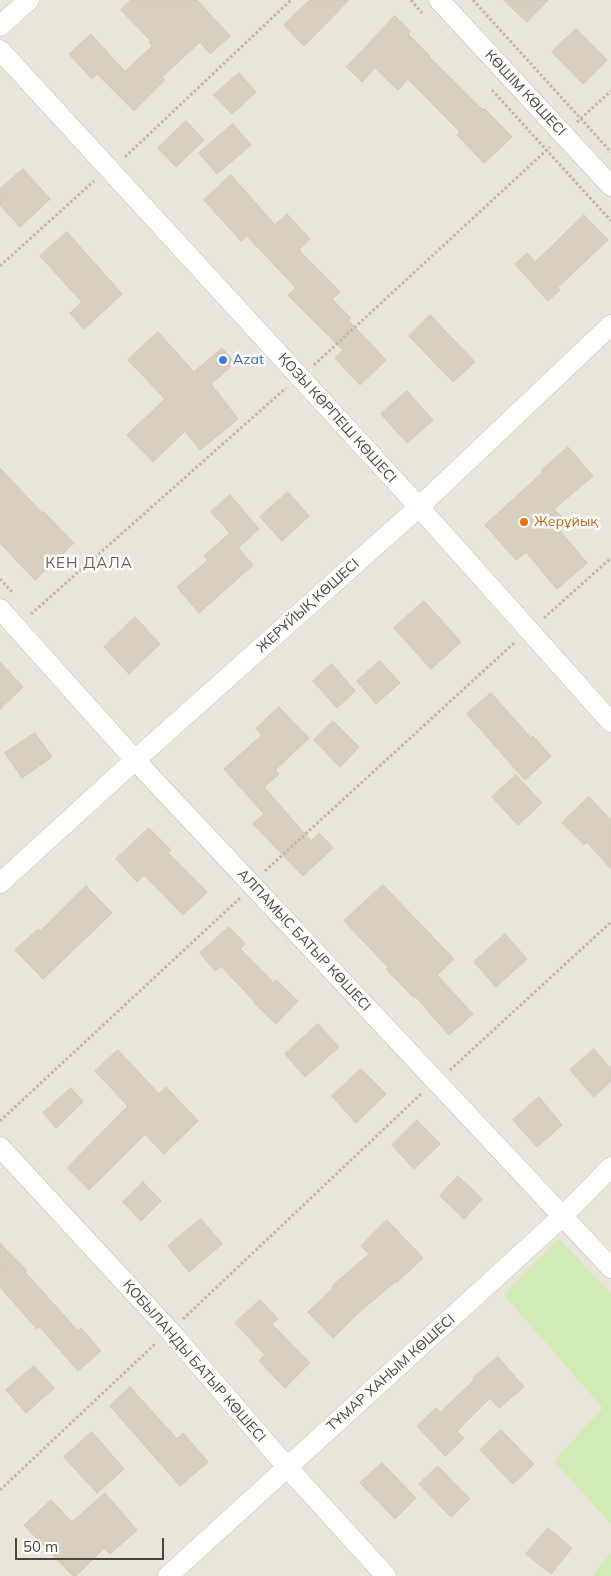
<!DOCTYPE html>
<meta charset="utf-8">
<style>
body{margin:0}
#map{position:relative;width:611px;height:1576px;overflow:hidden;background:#f6f3ec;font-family:Mulish,sans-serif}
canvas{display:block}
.scale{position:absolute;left:15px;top:1538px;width:149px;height:22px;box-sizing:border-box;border:2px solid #4b4439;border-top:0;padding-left:6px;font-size:15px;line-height:18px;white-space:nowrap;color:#4b4439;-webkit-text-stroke:4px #fff;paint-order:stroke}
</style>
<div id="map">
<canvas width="611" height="1576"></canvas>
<div class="scale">50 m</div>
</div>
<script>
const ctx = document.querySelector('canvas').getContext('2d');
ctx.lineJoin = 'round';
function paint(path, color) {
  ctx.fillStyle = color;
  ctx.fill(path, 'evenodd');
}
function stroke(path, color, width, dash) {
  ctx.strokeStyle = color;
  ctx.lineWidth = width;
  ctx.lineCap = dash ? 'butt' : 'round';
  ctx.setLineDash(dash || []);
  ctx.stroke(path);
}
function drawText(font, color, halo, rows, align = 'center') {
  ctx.font = font + ' Mulish,sans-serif';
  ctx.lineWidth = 5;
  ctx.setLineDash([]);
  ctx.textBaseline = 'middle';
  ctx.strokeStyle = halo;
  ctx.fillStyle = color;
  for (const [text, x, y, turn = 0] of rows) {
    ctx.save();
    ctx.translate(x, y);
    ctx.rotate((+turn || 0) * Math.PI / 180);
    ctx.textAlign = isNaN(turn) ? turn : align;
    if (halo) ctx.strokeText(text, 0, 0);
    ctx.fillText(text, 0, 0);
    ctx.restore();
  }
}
paint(new Path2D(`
 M 0,0 L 611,0 L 611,1576 L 0,1576 Z`), '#eae5da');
paint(new Path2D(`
 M 559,1239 L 611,1293 L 611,1524 L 554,1461 L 603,1408 L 504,1295 Z
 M 611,1553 L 611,1576 L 592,1576 Z`), '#d2eab5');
const building = new Path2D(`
 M 131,0 L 197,0 L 230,36 L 210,54 L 200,42 L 162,77 L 165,80 L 134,111 L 97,74 L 92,79 L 69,54 L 91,34 L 125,72 L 152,46 L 149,42 L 151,41 L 121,10 Z
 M 310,0 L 349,0 L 304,46 L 284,25 Z
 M 504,0 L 548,0 L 527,22 Z
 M 395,16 L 410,31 L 408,34 L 430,56 L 429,57 L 483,110 L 485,109 L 512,137 L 484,163 L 457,135 L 460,132 L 408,79 L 398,90 L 375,68 L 362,82 L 347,67 Z
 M 576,29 L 607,60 L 583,84 L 552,52 Z
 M 239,73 L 256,92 L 232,114 L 214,95 Z
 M 186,121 L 204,140 L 176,167 L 158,148 Z
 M 233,124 L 251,145 L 217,174 L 199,153 Z
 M 23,169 L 50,199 L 20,227 L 0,205 L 0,189 Z
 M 231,175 L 275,225 L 287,214 L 310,239 L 299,250 L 340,292 L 332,299 L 351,318 L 348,320 L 386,360 L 360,385 L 335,358 L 343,350 L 288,295 L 296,288 L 247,236 L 241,241 L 204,200 Z
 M 584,215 L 608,240 L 557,288 L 560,290 L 548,301 L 515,264 L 527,253 L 535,262 Z
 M 67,232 L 122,294 L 84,329 L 70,313 L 82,302 L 40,256 Z
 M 430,315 L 475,362 L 453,382 L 409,336 Z
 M 158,332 L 194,372 L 222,348 L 235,363 L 211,384 L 238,419 L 200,450 L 185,431 L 153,462 L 127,435 L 165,399 L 128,360 Z
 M 407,391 L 433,420 L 407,443 L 381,414 Z
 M 568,447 L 593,476 L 554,509 L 563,518 L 555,525 L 587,563 L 557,589 L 526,552 L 516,560 L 485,525 L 543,472 L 542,470 Z
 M 0,468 L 42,513 L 44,512 L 74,543 L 35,580 L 0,543 Z
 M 288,492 L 309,516 L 282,541 L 260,517 Z
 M 230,495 L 259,529 L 238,548 L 253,565 L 199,613 L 177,587 L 208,560 L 204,556 L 230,533 L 211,512 Z
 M 424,601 L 461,642 L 431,669 L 394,628 Z
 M 135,617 L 160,644 L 129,674 L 104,647 Z
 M 380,661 L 400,683 L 376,704 L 357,681 Z
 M 0,662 L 23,687 L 0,709 Z
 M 332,664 L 355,691 L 337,708 L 313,681 Z
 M 491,693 L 531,738 L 533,736 L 551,756 L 525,780 L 467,714 Z
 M 279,707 L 309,738 L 275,770 L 279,774 L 264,787 L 311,841 L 319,833 L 333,848 L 303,876 L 253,824 L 264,814 L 224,769 L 262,735 L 256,729 Z
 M 333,721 L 359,747 L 340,767 L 314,740 Z
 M 35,733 L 52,757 L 22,778 L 5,753 Z
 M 516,775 L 542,803 L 518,825 L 492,797 Z
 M 589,797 L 611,820 L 611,869 L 587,842 L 584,845 L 562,823 Z
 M 149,828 L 171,850 L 168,853 L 207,892 L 183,915 L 144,875 L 137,882 L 116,859 Z
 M 383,885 L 454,959 L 437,975 L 473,1014 L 449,1035 L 415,996 L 414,998 L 386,969 L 388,967 L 344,921 Z
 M 86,886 L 112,913 L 43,979 L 15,950 L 38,929 L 40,931 Z
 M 229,927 L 245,944 L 240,949 L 274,983 L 276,980 L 298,1001 L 276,1024 L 254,1003 L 255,1002 L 221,966 L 215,971 L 200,953 Z
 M 505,934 L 527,959 L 496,987 L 474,962 Z
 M 318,1024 L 339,1047 L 305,1077 L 285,1054 Z
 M 594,1049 L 611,1069 L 611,1081 L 594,1097 L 570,1070 Z
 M 118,1050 L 159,1094 L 166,1087 L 198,1121 L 164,1154 L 145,1134 L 89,1190 L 67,1168 L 128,1106 L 95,1071 Z
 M 361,1069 L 386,1094 L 356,1123 L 332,1096 Z
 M 71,1088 L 83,1102 L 56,1128 L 43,1113 Z
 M 539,1097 L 562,1125 L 537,1147 L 513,1120 Z
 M 417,1120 L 440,1144 L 414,1169 L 392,1145 Z
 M 458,1176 L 482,1199 L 464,1219 L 440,1196 Z
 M 143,1182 L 161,1201 L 141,1221 L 123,1202 Z
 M 201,1219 L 222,1244 L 189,1272 L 168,1246 Z
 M 387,1220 L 423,1258 L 397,1282 L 396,1281 L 357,1314 L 333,1338 L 308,1312 L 333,1288 L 332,1286 L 369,1254 L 361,1246 Z
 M 0,1243 L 27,1271 L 25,1272 L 78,1331 L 81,1328 L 101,1351 L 78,1371 L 39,1326 L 37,1329 L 0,1287 Z
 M 260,1300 L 278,1319 L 272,1324 L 310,1363 L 285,1388 L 259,1361 L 265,1355 L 235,1323 Z
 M 498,1357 L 524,1387 L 499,1408 L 490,1398 L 457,1431 L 464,1438 L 445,1456 L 417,1426 L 436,1408 L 440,1413 L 474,1380 L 473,1378 Z
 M 34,1366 L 54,1388 L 26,1413 L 6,1390 Z
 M 130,1387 L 177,1439 L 183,1433 L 208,1462 L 180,1486 L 110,1406 Z
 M 501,1430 L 534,1464 L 513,1484 L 480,1450 Z
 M 92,1432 L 124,1469 L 97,1493 L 64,1457 Z
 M 382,1463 L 416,1498 L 395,1519 L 360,1483 Z
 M 438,1466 L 470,1499 L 451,1517 L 419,1484 Z
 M 105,1493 L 137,1530 L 110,1554 L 104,1548 L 76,1576 L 73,1576 L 24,1525 L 51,1500 L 72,1522 Z
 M 548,1528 L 572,1548 L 551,1574 L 526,1554 Z`);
paint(building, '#d8cfc1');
stroke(building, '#d3c7b4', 1);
const street = new Path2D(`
 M 439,0 L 611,186
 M 0,26 L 29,0
 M 0,50 L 419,507 L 611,722
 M 0,609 L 135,760 L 611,1268
 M 0,883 L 135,760 L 419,507 L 611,325
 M 0,1147 L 170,1331 L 287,1467 L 386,1576
 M 168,1576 L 563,1216 L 611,1167`);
stroke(street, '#c2bbae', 21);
stroke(new Path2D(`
 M 411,0 L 422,13
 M 473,0 L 611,152
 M 492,90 L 611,221
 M 577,122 L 611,91
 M 125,157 L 291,0
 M 0,266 L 94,181
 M 314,365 L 550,147
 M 0,579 L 13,593
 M 31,614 L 286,388
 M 544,618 L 611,558
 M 265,871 L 514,643
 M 450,1070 L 611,922
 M 0,1121 L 240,898
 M 183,1319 L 422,1093
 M 0,1490 L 156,1343`), '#c4b79f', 3, [2.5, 2.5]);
stroke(street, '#fff', 20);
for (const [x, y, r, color] of [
 [223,360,5,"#3f7fe0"],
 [524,522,5,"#e8710a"]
]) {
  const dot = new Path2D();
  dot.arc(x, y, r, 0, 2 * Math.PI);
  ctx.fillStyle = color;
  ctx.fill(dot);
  stroke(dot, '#fff', 2);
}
drawText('14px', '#4b4439', '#fff', [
 ["КӨШІМ КӨШЕСІ",525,93,47],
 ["ҚОЗЫ КӨРПЕШ КӨШЕСІ",337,418,48],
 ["ЖЕРҰЙЫҚ КӨШЕСІ",308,606,-42],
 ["АЛПАМЫС БАТЫР КӨШЕСІ",304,940,47],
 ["ҚОБЫЛАНДЫ БАТЫР КӨШЕСІ",194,1361,49],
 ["ТҰМАР ХАНЫМ КӨШЕСІ",391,1373,-42]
]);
drawText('14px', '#366cbe', '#fff', [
 ["Azat",233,360]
], 'left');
drawText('14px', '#c56008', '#fff', [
 ["Жерұйық",534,522]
], 'left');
ctx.letterSpacing = '1px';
drawText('15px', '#6e6250', '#fff', [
 ["КЕН ДАЛА",89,563]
]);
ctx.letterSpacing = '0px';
</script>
